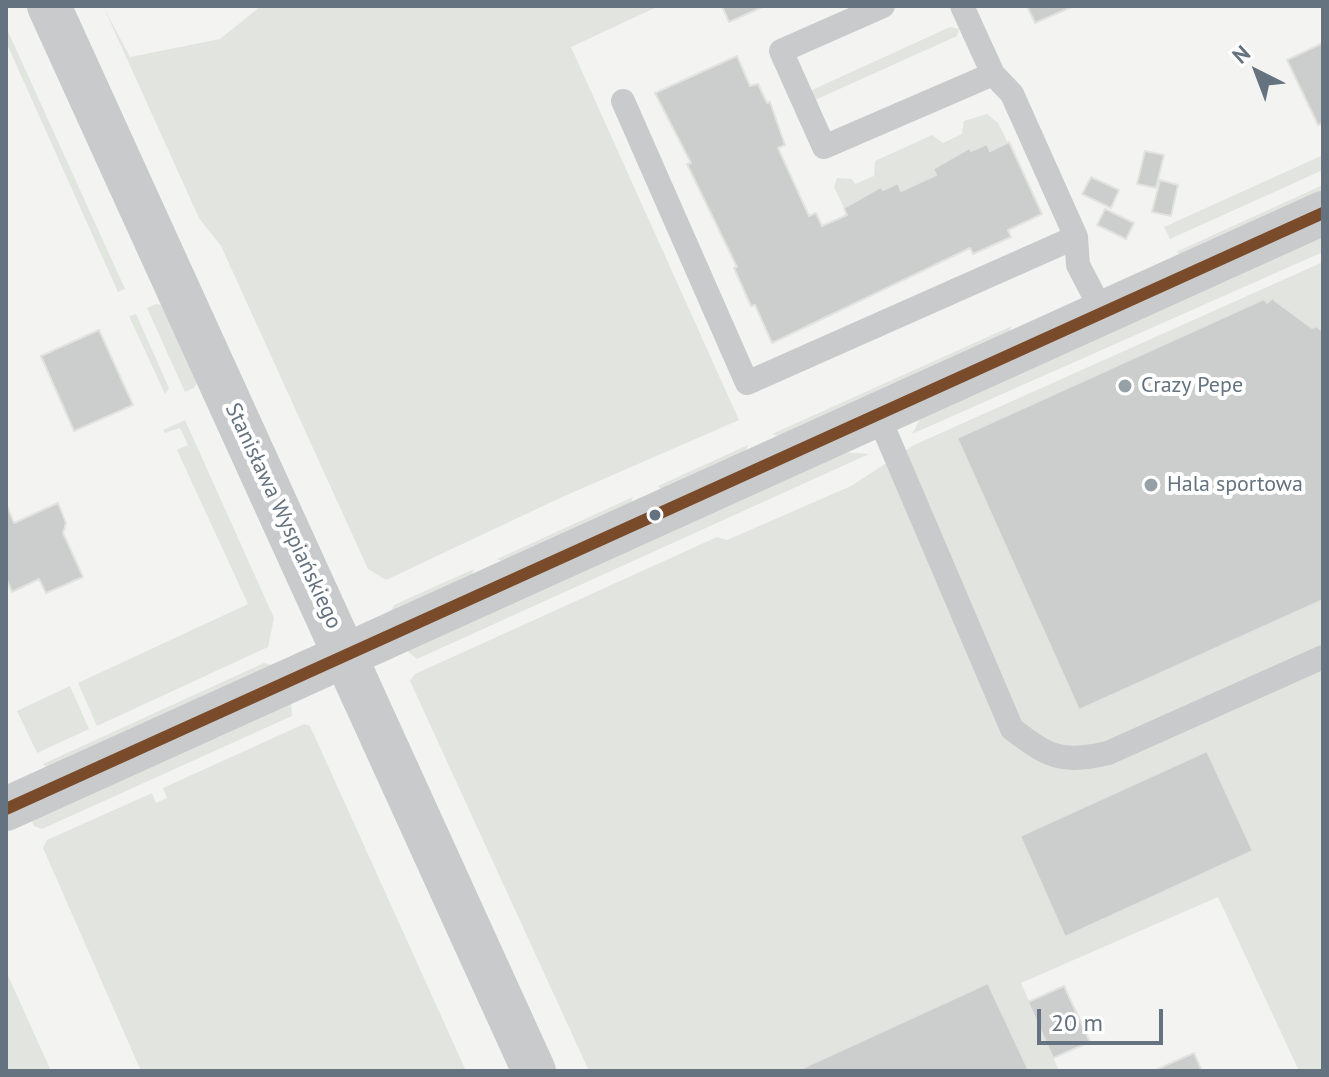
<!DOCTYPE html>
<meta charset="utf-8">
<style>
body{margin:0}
#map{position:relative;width:1329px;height:1077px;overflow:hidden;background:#f3f3f1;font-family:"PT Sans",sans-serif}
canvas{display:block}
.frame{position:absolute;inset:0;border:8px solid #64737f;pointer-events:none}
.north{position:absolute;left:1217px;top:32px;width:80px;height:80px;-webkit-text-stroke:6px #fff;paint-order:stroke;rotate:318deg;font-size:22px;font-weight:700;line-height:32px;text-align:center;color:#64737f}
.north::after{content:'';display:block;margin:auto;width:28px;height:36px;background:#64737f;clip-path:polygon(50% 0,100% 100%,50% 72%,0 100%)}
.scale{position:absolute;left:1037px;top:1009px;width:126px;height:36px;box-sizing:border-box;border:4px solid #64737f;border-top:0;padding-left:10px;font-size:24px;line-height:28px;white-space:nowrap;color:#64737f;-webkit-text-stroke:6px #fff;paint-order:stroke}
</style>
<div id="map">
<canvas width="1329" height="1077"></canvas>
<div class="frame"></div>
<div class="north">N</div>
<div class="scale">20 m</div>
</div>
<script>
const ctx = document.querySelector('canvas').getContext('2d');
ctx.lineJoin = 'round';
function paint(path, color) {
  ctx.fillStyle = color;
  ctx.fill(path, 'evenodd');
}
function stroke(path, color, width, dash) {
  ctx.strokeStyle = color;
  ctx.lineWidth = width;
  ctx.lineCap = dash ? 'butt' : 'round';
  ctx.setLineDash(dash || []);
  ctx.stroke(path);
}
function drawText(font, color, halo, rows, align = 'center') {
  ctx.font = font + ' "PT Sans",sans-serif';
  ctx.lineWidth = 8;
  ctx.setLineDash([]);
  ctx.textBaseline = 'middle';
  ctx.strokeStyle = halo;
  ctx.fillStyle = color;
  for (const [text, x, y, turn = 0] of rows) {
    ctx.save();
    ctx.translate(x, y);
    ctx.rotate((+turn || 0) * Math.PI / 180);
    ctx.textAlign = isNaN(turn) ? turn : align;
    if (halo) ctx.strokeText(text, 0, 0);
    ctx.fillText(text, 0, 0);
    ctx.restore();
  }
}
paint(new Path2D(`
 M 103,6 L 130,57 L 220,39 L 261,6 L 659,6 L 571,47 L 739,420 L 560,498 L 386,580 L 368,569 L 221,246 L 199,218 Z
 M 6,27 L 125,289 L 118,292 L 6,42 Z
 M 950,27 L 959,29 L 957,36 L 815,100 L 812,90 Z
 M 987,114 L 998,123 L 1008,143 L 990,151 L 987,144 L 971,151 L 969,148 L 933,168 L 936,175 L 901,191 L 898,183 L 883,190 L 881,187 L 844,208 L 834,187 L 837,178 L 852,179 L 855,184 L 874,176 L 875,161 L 932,135 L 943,143 L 962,134 L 964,121 Z
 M 1323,155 L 1323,170 L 1170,239 L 1164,227 Z
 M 1323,185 L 1323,192 L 1182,255 L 1176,252 Z
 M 1323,234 L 1323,252 L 912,434 L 920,419 Z
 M 1323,262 L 1323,1071 L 1299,1071 L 1218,897 L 1021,983 L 1059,1071 L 589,1071 L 410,681 L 415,674 L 717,537 L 727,540 L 851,486 L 914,445 Z
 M 156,304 L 161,305 L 199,380 L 194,388 L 185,392 L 147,308 Z
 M 136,314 L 169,388 L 165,394 L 129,316 Z
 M 1012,326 L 1008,335 L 780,437 L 772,434 Z
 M 185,420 L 274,618 L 268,647 L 97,726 L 78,683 L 248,604 L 177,450 L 188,445 L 180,428 L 165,433 L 163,430 Z
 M 748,445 L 745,453 L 661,489 L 658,486 Z
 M 843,452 L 869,454 L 417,659 L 406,650 Z
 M 633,497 L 630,506 L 504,562 L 497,559 Z
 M 474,569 L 471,577 L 390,613 L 394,605 Z
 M 264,663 L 276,666 L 49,769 L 43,764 Z
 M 70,686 L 89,729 L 37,753 L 17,711 Z
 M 291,701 L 292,716 L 42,829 L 34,826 L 31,819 Z
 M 304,724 L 310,726 L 466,1071 L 141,1071 L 43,848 L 47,840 L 152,793 L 156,803 L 167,798 L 163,788 Z
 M 6,971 L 51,1071 L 6,1071 Z`), '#e2e5df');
const building = new Path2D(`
 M 722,6 L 765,6 L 729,22 Z
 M 1027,6 L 1074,6 L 1035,23 Z
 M 1323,43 L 1323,123 L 1318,125 L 1287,60 Z
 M 737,56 L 750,86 L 758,84 L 767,103 L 770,102 L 785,145 L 778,148 L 809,216 L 816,213 L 822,226 L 847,215 L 844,208 L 881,187 L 883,190 L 898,183 L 901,191 L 936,175 L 933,169 L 970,148 L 971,151 L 987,144 L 990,151 L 1009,142 L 1042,214 L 1008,230 L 1011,237 L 973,254 L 970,248 L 772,343 L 755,305 L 751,306 L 734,268 L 737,267 L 687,164 L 691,163 L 655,93 Z
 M 1145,151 L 1164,155 L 1156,188 L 1137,184 Z
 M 1091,177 L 1119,190 L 1111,208 L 1082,194 Z
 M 1160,180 L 1178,185 L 1171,216 L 1152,212 Z
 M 1105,209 L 1134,223 L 1126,239 L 1097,225 Z
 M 1275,296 L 1274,300 L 1312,328 L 1317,326 L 1323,332 L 1323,600 L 1079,710 L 957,438 L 1264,299 L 1267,303 Z
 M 99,330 L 133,405 L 74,431 L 41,356 Z
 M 6,503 L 14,523 L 58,503 L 66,523 L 63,533 L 83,577 L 46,593 L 39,579 L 12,592 L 6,578 Z
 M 1207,751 L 1253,851 L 1065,937 L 1020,836 Z
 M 988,983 L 1029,1071 L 796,1071 Z
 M 1064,986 L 1090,1042 L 1053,1058 L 1028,1002 Z
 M 1194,1053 L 1202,1071 L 1153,1071 Z`);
paint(building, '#cccdcd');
stroke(building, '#e2e2e0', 2);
stroke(new Path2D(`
 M 883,6 L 781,51 L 824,147 L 993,74
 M 962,6 L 993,74 L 1012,94 L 1076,237 L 1078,265 L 1103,313
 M 623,101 L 747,383 L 1076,237
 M 878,415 L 1012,729 C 1049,757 1061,764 1108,753 L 1323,657`), '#c8cacb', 24);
stroke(new Path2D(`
 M 49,6 L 534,1071
 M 6,809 L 1323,213`), '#c8cacb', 44);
stroke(new Path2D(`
 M 6,809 L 1323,213`), '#7a4b2a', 12);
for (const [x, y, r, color] of [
 [1125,386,8,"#96a0a7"],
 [1151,485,8,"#96a0a7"],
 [655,515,7,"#64737f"]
]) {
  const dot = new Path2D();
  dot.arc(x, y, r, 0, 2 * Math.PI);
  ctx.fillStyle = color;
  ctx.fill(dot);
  stroke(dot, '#fff', 3);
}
drawText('22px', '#64737f', '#fff', [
 ["Crazy Pepe",1141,386],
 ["Hala sportowa",1167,485]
], 'left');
drawText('22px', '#64737f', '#fff', [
 ["Stanisława Wyspiańskiego",283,516,65]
]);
</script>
